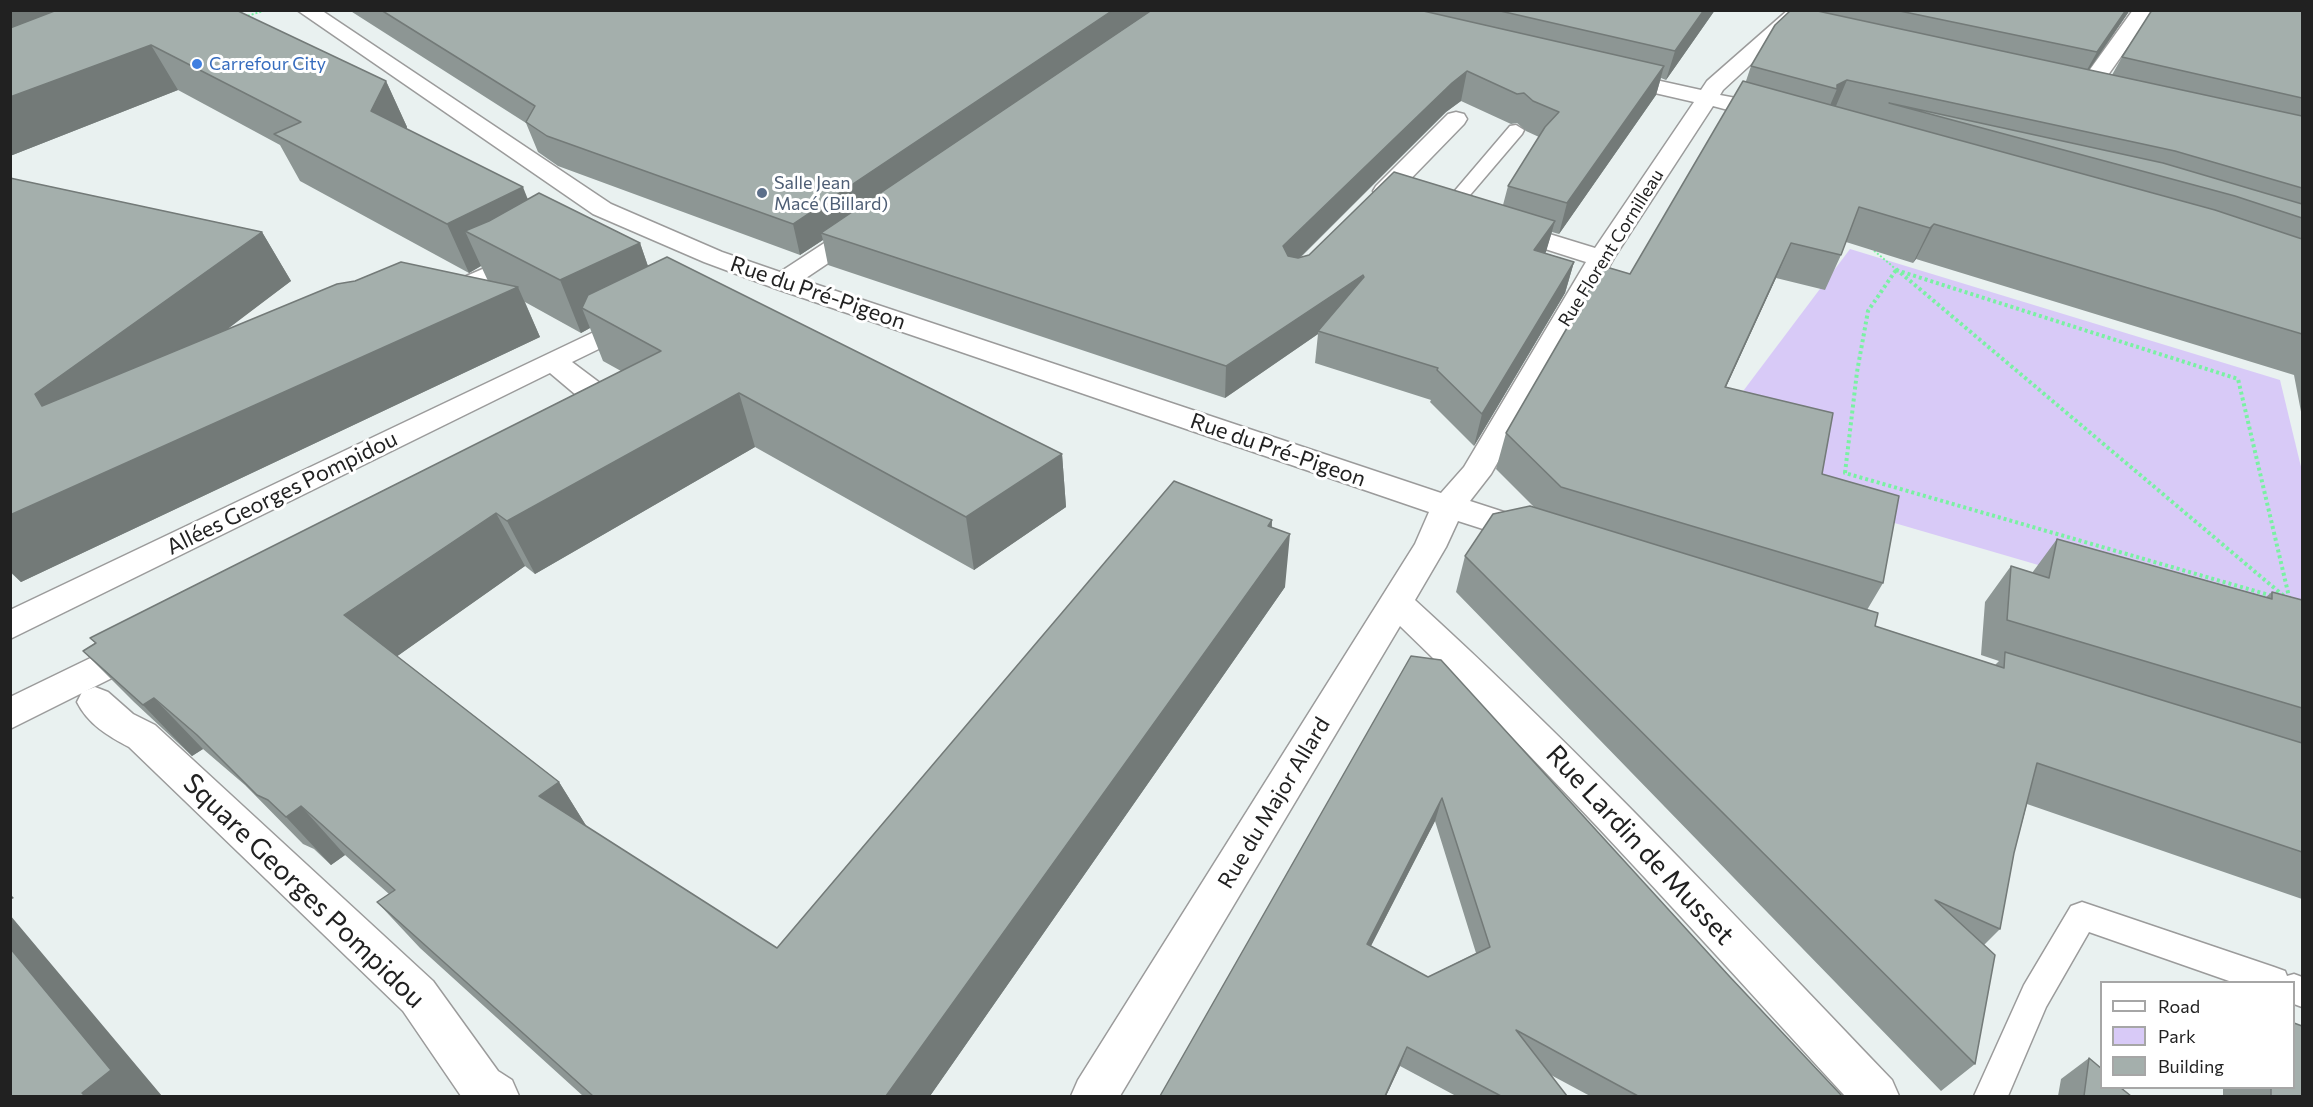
<!DOCTYPE html>
<meta charset="utf-8">
<style>
body{margin:0}
#map{position:relative;width:2313px;height:1107px;overflow:hidden;background:#e9f1f0;font-family:Commissioner,sans-serif}
canvas{display:block}
.frame{position:absolute;inset:0;border:12px solid #212121;pointer-events:none}
.legend{position:absolute;left:2100px;top:981px;width:195px;height:108px;box-sizing:border-box;background:#fff;border:2px solid #a6a6a6;margin:0;padding:8px 10px;list-style:none;font-size:18px;color:#212121}
.legend li{display:flex;align-items:center;gap:12px;height:30px}
.legend b{width:30px;border:2px solid #a6a6a6}
</style>
<div id="map">
<canvas width="2313" height="1107"></canvas>
<div class="frame"></div>
<ul class="legend">
<li><b style="height:8px;background:#fff"></b>Road</li>
<li><b style="height:16px;background:#d8caf7"></b>Park</li>
<li><b style="height:16px;background:#a4afac"></b>Building</li>
</ul>
</div>
<script>
const ctx = document.querySelector('canvas').getContext('2d');
ctx.lineJoin = 'round';
function paint(path, color) {
  ctx.fillStyle = color;
  ctx.fill(path, 'evenodd');
}
function stroke(path, color, width, dash) {
  ctx.strokeStyle = color;
  ctx.lineWidth = width;
  ctx.lineCap = dash ? 'butt' : 'round';
  ctx.setLineDash(dash || []);
  ctx.stroke(path);
}
function drawText(font, color, halo, rows, align = 'center') {
  ctx.font = font + ' Commissioner,sans-serif';
  ctx.lineWidth = 6;
  ctx.setLineDash([]);
  ctx.textBaseline = 'middle';
  ctx.strokeStyle = halo;
  ctx.fillStyle = color;
  for (const [text, x, y, turn = 0] of rows) {
    ctx.save();
    ctx.translate(x, y);
    ctx.rotate((+turn || 0) * Math.PI / 180);
    ctx.textAlign = isNaN(turn) ? turn : align;
    if (halo) ctx.strokeText(text, 0, 0);
    ctx.fillText(text, 0, 0);
    ctx.restore();
  }
}
paint(new Path2D(`
 M 1850,249 L 2280,380 L 2302,471 L 2302,642 L 1689,463 Z`), '#d8caf7');
const service = new Path2D(`
 M 1516,125 L 1524,130 L 1522,134 L 1453,215 L 1441,215 L 1438,211 L 1441,207 L 1510,126 Z
 M 515,255 L 524,261 L 522,265 L 455,295 L 441,295 L 438,291 L 441,287 Z
 M 2082,902 L 2274,967 L 2285,971 L 2287,976 L 2294,974 L 2302,977 L 2302,1007 L 2294,1004 L 2294,982 L 2232,982 L 2089,932 L 2046,1007 L 2008,1096 L 1974,1096 L 2024,985 L 2071,906 Z`);
const pedestrian = new Path2D(`
 M 95,687 L 108,692 L 133,714 L 155,725 L 433,981 L 498,1071 L 512,1080 L 519,1096 L 461,1096 L 403,1011 L 129,747 C 108,736 88,724 77,702 L 82,692 Z`);
const minor = new Path2D(`
 M 297,10 L 321,10 L 611,204 L 722,252 L 780,272 L 855,223 L 864,220 L 873,223 L 877,228 L 873,233 L 803,280 L 1441,493 L 1464,467 L 1586,262 L 1498,234 L 1494,229 L 1498,224 L 1507,221 L 1595,248 L 1694,102 L 1607,82 L 1604,77 L 1607,72 L 1615,71 L 1701,90 L 1707,81 L 1788,10 L 1810,10 L 1723,90 L 1720,95 L 1736,98 L 1739,103 L 1736,108 L 1728,110 L 1713,106 L 1614,258 L 1491,474 L 1470,501 L 1544,525 L 1549,533 L 1544,541 L 1533,545 L 1458,521 L 1446,547 L 1415,600 C 1582,752 1736,917 1892,1080 L 1899,1096 L 1845,1096 C 1699,937 1556,776 1400,626 L 1120,1096 L 1071,1096 L 1078,1080 L 1415,544 L 1429,512 L 774,288 L 704,262 L 593,214 Z
 M 2133,10 L 2154,10 L 2108,75 L 2095,100 L 2079,100 L 2076,95 L 2086,75 Z
 M 1456,112 L 1464,114 L 1467,119 L 1464,124 L 1394,196 L 1385,198 L 1376,196 L 1373,191 L 1376,186 L 1448,114 Z
 M 636,312 L 646,314 L 650,320 L 646,326 L 572,362 L 600,383 L 612,400 C 609,420 590,433 570,428 L 566,421 L 581,406 L 582,400 L 550,373 L 10,639 L 10,610 Z
 M 140,634 L 152,638 L 158,648 L 152,658 L 10,729 L 10,697 Z`);
stroke(service, '#9b9b9b', 3);
stroke(pedestrian, '#9b9b9b', 3);
stroke(minor, '#9b9b9b', 3);
stroke(new Path2D(`
 M 244,17 L 263,11
 M 1871,248 L 1898,271
 M 1895,271 L 1899,271`), '#79f1a3', 2, [2, 2]);
stroke(new Path2D(`
 M 1896,269 L 2285,597
 M 1896,270 L 2238,379 L 2290,601 L 1845,473 L 1857,372 L 1868,311 Z`), '#79f1a3', 4, [3, 3]);
paint(service, '#fff');
paint(pedestrian, '#fff');
paint(minor, '#fff');
paint(new Path2D(`
 M 10,10 L 386,81 L 407,127 L 407,129 L 528,199 L 640,243 L 648,266 L 1062,454 L 1066,507 L 974,570 L 755,447 L 535,574 L 525,566 L 397,656 L 559,782 L 587,827 L 777,948 L 1272,520 L 1272,527 L 1285,587 L 930,1096 L 583,1096 L 420,948 L 377,902 L 389,894 L 345,855 L 331,865 L 314,849 L 303,844 L 245,785 L 203,749 L 192,756 L 134,702 L 83,651 L 95,643 L 90,638 L 621,371 L 603,361 L 590,328 L 581,333 L 525,302 L 540,337 L 21,582 L 10,572 L 10,178 L 262,232 L 291,281 L 225,330 L 488,281 L 481,266 L 469,273 L 300,181 L 280,145 L 178,90 L 10,156 Z
 M 349,10 L 1715,10 L 1666,80 L 1661,78 L 1656,95 L 1559,234 L 1552,232 L 1545,253 L 1574,262 L 1565,293 L 1474,446 L 1430,402 L 1431,400 L 1315,363 L 1318,334 L 1225,398 L 828,265 L 823,240 L 800,255 L 558,166 L 538,152 L 526,123 ZM 1461,101 L 1511,124 L 1517,123 L 1526,131 L 1539,137 L 1508,186 L 1503,205 L 1301,257 L 1446,112 Z
 M 1791,10 L 2130,10 L 2089,70 L 2112,75 L 2122,57 L 2302,10 L 2302,417 L 2294,375 L 1916,259 L 1913,263 L 1846,242 L 1841,255 L 1825,290 L 1776,278 L 1726,387 L 1822,474 L 1883,583 L 1867,610 L 1875,626 L 1995,665 L 1999,661 L 1981,655 L 1985,602 L 2011,566 L 2032,573 L 2057,539 L 2266,597 L 2272,592 L 2302,600 L 2302,899 L 2027,804 L 2014,853 L 2000,929 L 1984,945 L 1975,1064 L 1941,1091 L 1456,592 L 1465,556 L 1534,507 L 1496,469 L 1506,433 L 1630,274 L 1746,81 L 1751,66 Z
 M 1411,656 L 1730,977 L 1842,1096 L 1590,1096 L 1549,1074 L 1567,1096 L 1456,1096 L 1400,1066 L 1386,1096 L 1160,1096 ZM 1435,821 L 1476,953 L 1428,977 L 1371,946 Z
 M 2089,1058 L 2131,1096 L 2058,1096 L 2061,1079 Z
 M 2223,1088 L 2294,1088 L 2302,1096 L 2223,1096 Z`), '#8d9694');
paint(new Path2D(`
 M 148,10 L 10,67 L 10,11 Z
 M 1113,10 L 1155,10 L 821,233 L 823,240 L 800,255 L 793,224 Z
 M 1704,10 L 1715,10 L 1666,80 L 1675,51 Z
 M 2126,10 L 2130,10 L 2079,84 L 2097,52 Z
 M 151,45 L 178,90 L 10,156 L 10,97 Z
 M 1664,66 L 1656,95 L 1559,234 L 1567,203 Z
 M 1467,71 L 1461,101 L 1446,112 L 1280,277 L 1283,246 L 1452,83 Z
 M 1847,80 L 1833,113 L 1825,117 L 1837,89 L 1837,85 Z
 M 386,81 L 407,127 L 394,157 L 371,111 Z
 M 523,187 L 542,235 L 465,231 L 481,266 L 469,273 L 447,224 Z
 M 1555,221 L 1546,252 L 1526,282 L 1534,250 Z
 M 1934,224 L 1916,259 L 1913,263 L 1930,228 Z
 M 262,232 L 291,281 L 76,444 L 42,406 L 35,394 Z
 M 640,243 L 658,296 L 582,308 L 590,328 L 581,333 L 560,280 Z
 M 1791,243 L 1776,278 L 1710,422 L 1725,387 Z
 M 1574,262 L 1565,293 L 1474,446 L 1482,414 Z
 M 1363,275 L 1358,307 L 1318,331 L 1318,334 L 1225,398 L 1226,366 Z
 M 518,287 L 540,337 L 21,582 L 10,571 L 10,515 Z
 M 739,393 L 755,447 L 535,574 L 507,521 Z
 M 1062,454 L 1066,507 L 974,570 L 966,517 Z
 M 496,513 L 525,566 L 382,667 L 344,615 Z
 M 1272,520 L 1268,565 L 1290,534 L 1285,587 L 930,1096 L 886,1096 Z
 M 154,698 L 203,749 L 192,756 L 143,705 Z
 M 559,782 L 590,832 L 539,796 Z
 M 1442,798 L 1435,821 L 1361,965 L 1367,944 Z
 M 301,806 L 345,855 L 331,865 L 286,817 Z
 M 10,894 L 14,898 L 10,900 Z
 M 10,915 L 162,1096 L 85,1096 L 82,1093 L 10,948 Z
 M 1407,1047 L 1400,1066 L 1386,1096 L 1385,1096 Z`), '#737a78');
const building = new Path2D(`
 M 57,10 L 236,10 L 386,81 L 371,111 L 523,187 L 447,224 L 274,134 L 301,122 L 151,45 L 10,97 L 10,28 Z
 M 381,10 L 1113,10 L 793,224 L 547,136 L 526,122 L 535,106 Z
 M 1152,10 L 1419,10 L 1664,66 L 1567,203 L 1508,186 L 1545,127 L 1559,112 L 1533,101 L 1524,93 L 1517,94 L 1467,71 L 1452,83 L 1283,246 L 1288,256 L 1298,258 L 1309,255 L 1394,172 L 1555,221 L 1534,250 L 1574,262 L 1482,414 L 1437,370 L 1438,368 L 1318,331 L 1364,277 L 1363,275 L 1226,366 L 821,233 Z
 M 1496,10 L 1704,10 L 1675,51 Z
 M 1791,10 L 1813,10 L 2302,116 L 2302,188 L 2175,151 L 1847,80 L 1837,85 L 1837,89 L 1751,66 L 1775,25 Z
 M 1895,10 L 2126,10 L 2097,52 Z
 M 2152,10 L 2302,10 L 2302,98 L 2122,57 Z
 M 1743,81 L 2215,210 L 2302,239 L 2302,334 L 1934,224 L 1930,228 L 1859,207 L 1841,255 L 1791,243 L 1725,387 L 1833,413 L 1822,474 L 1899,496 L 1883,583 L 1561,487 L 1506,433 L 1603,266 L 1630,274 Z
 M 1889,103 L 2163,163 L 2302,204 L 2302,218 L 2235,196 Z
 M 10,178 L 262,232 L 35,394 L 42,406 L 337,284 L 355,281 L 401,262 L 518,287 L 10,515 Z
 M 539,193 L 640,243 L 560,280 L 465,231 L 489,221 Z
 M 667,257 L 1062,454 L 966,517 L 739,393 L 507,521 L 496,513 L 344,615 L 559,782 L 539,796 L 777,948 L 1174,481 L 1272,520 L 1268,526 L 1290,534 L 886,1096 L 593,1096 L 377,902 L 395,890 L 301,806 L 286,817 L 268,800 L 257,795 L 197,735 L 154,698 L 143,705 L 83,651 L 96,643 L 90,638 L 661,351 L 582,308 L 588,295 Z
 M 1530,506 L 1878,613 L 1875,626 L 2004,668 L 2005,652 L 2302,743 L 2302,852 L 2037,763 L 2014,853 L 2000,929 L 1935,900 L 1995,955 L 1975,1064 L 1465,556 L 1493,514 Z
 M 2057,539 L 2272,599 L 2272,592 L 2302,600 L 2302,708 L 2007,620 L 2011,566 L 2049,578 Z
 M 1411,656 L 1441,660 L 1730,977 L 1842,1096 L 1638,1096 L 1516,1030 L 1567,1096 L 1501,1096 L 1407,1047 L 1385,1096 L 1160,1096 ZM 1442,798 L 1490,947 L 1428,977 L 1367,944 Z
 M 10,948 L 111,1070 L 82,1093 L 85,1096 L 10,1096 Z
 M 2294,1023 L 2302,1026 L 2302,1096 L 2271,1096 L 2271,1088 L 2294,1088 Z
 M 2089,1058 L 2102,1069 L 2102,1088 L 2121,1088 L 2131,1096 L 2084,1096 Z`);
paint(building, '#a4afac');
stroke(building, '#737a78', 1.5);
for (const [x, y, r, color] of [
 [197,64,6,"#3f7fe0"],
 [762,193,6,"#5c6f8a"]
]) {
  const dot = new Path2D();
  dot.arc(x, y, r, 0, 2 * Math.PI);
  ctx.fillStyle = color;
  ctx.fill(dot);
  stroke(dot, '#fff', 2);
}
drawText('18px', '#366cbe', '#fff', [
 ["Carrefour City",209,64]
], 'left');
drawText('18px', '#4e5e75', '#fff', [
 ["Salle Jean",774,183],
 ["Macé (Billard)",774,204]
], 'left');
drawText('18px', '#212121', '#fff', [
 ["Rue Florent Cornilleau",1611,248,-58]
]);
drawText('22px', '#212121', '#fff', [
 ["Rue du Pré-Pigeon",818,293,19],
 ["Rue du Pré-Pigeon",1278,450,19],
 ["Allées Georges Pompidou",282,493,-26],
 ["Rue du Major Allard",1274,803,-59]
]);
drawText('27px', '#212121', '#fff', [
 ["Rue Lardin de Musset",1640,845,47],
 ["Square Georges Pompidou",304,891,44]
]);
</script>
